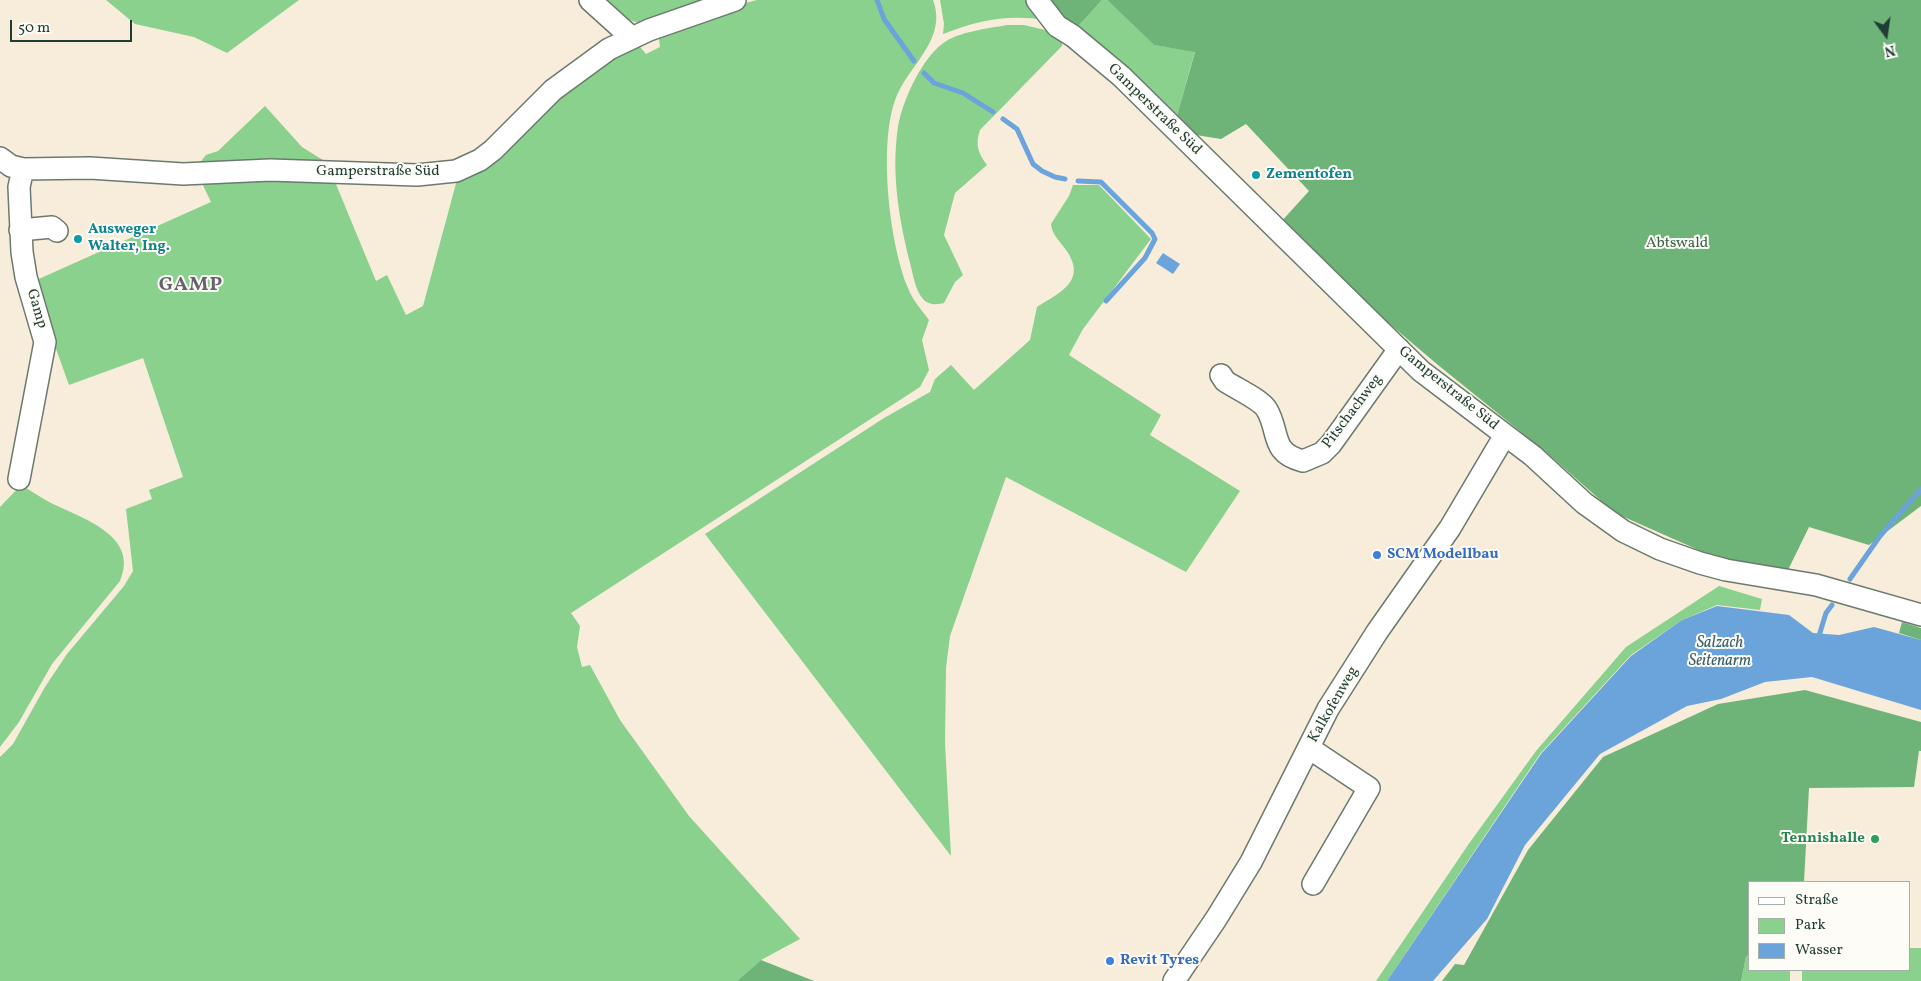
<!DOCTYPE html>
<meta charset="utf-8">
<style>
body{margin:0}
#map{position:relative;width:1921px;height:981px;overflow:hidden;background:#f8ecda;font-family:Vollkorn,serif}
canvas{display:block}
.legend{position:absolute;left:1748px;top:881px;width:162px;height:90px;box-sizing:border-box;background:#fdfcf7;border:1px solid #a4b0a9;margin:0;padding:6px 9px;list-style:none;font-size:15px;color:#1f3d34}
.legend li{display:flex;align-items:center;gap:10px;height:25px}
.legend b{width:25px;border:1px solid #a4b0a9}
.north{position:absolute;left:1861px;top:10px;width:50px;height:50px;-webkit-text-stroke:4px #fdfcf7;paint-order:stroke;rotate:166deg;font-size:14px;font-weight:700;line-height:20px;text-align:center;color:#1f3d34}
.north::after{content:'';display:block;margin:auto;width:18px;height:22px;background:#1f3d34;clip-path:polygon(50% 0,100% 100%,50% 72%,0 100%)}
.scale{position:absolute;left:10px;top:20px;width:122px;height:22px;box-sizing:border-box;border:2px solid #1f3d34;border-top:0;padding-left:6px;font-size:15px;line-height:18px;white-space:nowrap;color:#1f3d34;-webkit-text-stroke:4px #fdfcf7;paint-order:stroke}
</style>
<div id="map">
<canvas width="1921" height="981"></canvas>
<ul class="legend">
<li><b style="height:6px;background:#fff"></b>Straße</li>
<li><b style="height:14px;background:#89d18d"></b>Park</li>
<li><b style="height:14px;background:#6ba4da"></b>Wasser</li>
</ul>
<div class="north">N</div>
<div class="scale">50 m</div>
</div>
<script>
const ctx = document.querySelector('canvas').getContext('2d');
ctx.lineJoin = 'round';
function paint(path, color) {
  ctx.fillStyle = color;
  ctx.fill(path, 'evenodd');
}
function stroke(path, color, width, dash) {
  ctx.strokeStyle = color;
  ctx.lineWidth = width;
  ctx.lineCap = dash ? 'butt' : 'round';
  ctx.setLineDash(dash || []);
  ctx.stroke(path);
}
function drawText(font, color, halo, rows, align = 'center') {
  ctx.font = font + ' Vollkorn,serif';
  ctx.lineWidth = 4;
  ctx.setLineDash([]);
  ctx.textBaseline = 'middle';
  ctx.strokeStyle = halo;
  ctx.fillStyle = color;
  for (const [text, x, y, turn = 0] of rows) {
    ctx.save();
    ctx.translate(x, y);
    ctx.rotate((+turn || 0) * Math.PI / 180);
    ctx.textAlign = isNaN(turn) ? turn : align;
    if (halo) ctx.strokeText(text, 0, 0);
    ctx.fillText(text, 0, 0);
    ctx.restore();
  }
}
paint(new Path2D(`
 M 106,0 L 299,0 L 227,53 L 194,37 L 135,24 Z
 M 601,0 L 724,0 C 708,5 663,24 649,24 C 630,24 614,13 601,0 Z
 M 757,0 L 933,0 C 947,37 913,62 898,93 C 877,137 889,243 908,288 C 913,301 921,309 929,320 L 922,340 L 929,370 L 920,387 L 571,613 L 580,626 L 577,647 L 582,667 L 590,665 L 620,720 L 689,816 L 800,939 L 761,960 L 737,981 L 0,981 L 0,757 L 13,744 L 45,687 L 67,654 L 124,586 L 133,571 L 126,509 L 152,499 L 149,490 L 183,477 L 143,358 L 69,385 L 32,282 L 211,202 L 199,177 L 333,177 L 376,281 L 387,275 L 406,315 L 423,306 L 458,176 L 534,115 L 635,41 L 646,54 L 660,47 L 658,31 L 708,13 Z
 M 940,0 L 1030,0 L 1045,20 C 1009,14 978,20 943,34 L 944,24 Z
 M 1102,0 L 1107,0 L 1154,45 L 1195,51 L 1176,119 L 1073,32 Z
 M 1007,25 L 1024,25 L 1058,33 L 1062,41 L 1062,46 L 980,130 C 975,145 978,153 987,165 L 955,193 L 944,235 L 963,275 L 955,282 L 944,303 C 937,305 928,305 923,299 C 915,290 913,274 910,263 C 899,219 891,173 898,127 C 902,102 921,60 942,44 C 959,31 987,29 1007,25 Z
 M 265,106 L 302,147 L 331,165 L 198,165 L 206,155 L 218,151 Z
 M 1073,185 L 1099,185 L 1151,239 L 1083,329 L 1069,355 L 1161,415 L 1150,435 L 1240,491 L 1186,572 L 1006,477 L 950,636 L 946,668 L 945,743 L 951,856 L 705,534 L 884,418 L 930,392 L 935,379 L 951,365 L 974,390 L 1030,340 L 1037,307 C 1059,293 1088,281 1066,250 C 1060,241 1052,235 1051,224 L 1069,196 Z
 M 21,485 C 31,491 40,497 51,503 C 81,518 140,535 120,581 L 52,664 L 19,722 L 0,747 L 0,507 Z
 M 1719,586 L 1762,599 L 1760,610 L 1717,605 L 1682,620 L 1631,655 L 1540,754 L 1387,981 L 1376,981 L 1468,845 L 1536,751 L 1626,647 Z
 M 1910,948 L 1921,948 L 1921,981 L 1802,981 L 1802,970 L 1910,970 Z
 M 1750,953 L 1750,970 L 1790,970 L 1790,981 L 1741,981 L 1746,957 Z`), '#89d18d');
paint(new Path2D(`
 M 1049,0 L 1102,0 L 1073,32 Z
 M 1107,0 L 1921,0 L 1921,506 L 1869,545 L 1809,527 L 1787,572 L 1712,556 L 1615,513 L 1547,453 L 1438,365 L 1319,264 L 1280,223 L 1309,191 L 1246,124 L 1221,139 L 1196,135 L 1176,119 L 1195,52 L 1154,45 Z
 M 1902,622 L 1921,628 L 1921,640 L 1899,633 Z
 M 1805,690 L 1921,722 L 1921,751 L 1919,751 L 1914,787 L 1809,788 L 1804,882 L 1750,882 L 1750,953 L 1746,957 L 1741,981 L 1442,981 L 1455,964 L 1464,965 L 1528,850 L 1603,757 L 1718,704 Z
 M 761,960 L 814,981 L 737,981 Z`), '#6eb378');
paint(new Path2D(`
 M 1163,253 L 1180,264 L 1173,274 L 1156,263 Z
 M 1717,606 L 1789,615 L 1813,633 L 1839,635 L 1874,627 L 1921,640 L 1921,710 L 1812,677 L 1765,682 L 1721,699 L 1687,706 L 1600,754 L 1525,845 L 1487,919 L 1433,981 L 1387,981 L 1541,754 L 1631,656 L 1682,620 Z`), '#6ba4da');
stroke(new Path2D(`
 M 877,0 L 884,19 L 914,61
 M 924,73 L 934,83 L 963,93 L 993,112
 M 1003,119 L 1017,129 L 1033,164 L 1042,171 L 1055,177 L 1065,179
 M 1078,181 L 1101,182 L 1152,233 L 1155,239 L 1145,258 L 1106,301
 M 1850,579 L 1880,536 L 1921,489
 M 1818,639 L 1826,613 L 1832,605`), '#6ba4da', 5);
const minor = new Path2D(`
 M 590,0 L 631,37
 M 1037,0 L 1057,26 L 1073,36 L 1121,76 L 1421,371 L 1533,456 L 1584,503 L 1623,531 L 1660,549 L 1700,563 L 1726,570 L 1816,585 L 1921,615
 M 0,158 L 11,166 L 23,169 L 90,168 L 183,174 L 270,170 L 417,175 L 456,171 L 480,160 L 493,150 L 553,90 L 609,49 L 649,30 L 735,0
 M 20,230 L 52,227 L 57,231
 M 1221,375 L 1225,381 C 1235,388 1262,400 1267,410 C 1280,432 1270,453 1303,461 L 1322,453 L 1331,444 L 1399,349
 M 19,479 L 45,342 L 26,277 L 22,252 L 19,187 L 23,169
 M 1309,748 L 1369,788 L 1313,884
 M 1174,981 L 1216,919 L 1251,862 L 1328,709 L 1377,632 L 1450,528 L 1505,435`);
stroke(minor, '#6b7a6e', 24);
stroke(minor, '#fff', 21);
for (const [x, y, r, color] of [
 [1256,175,5,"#0f9aa8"],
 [78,239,5,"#0f9aa8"],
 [1377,555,5,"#3f7fe0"],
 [1875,839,5,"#2e9e5b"],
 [1110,961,5,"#3f7fe0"]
]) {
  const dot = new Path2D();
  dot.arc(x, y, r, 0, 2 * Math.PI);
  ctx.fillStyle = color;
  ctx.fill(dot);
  stroke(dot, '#fdfcf7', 2);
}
drawText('15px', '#1f3d34', '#fdfcf7', [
 ["Gamperstraße Süd",1154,110,44],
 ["Gamperstraße Süd",378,172],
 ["Gamp",36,309,73],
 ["Gamperstraße Süd",1448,389,39],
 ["Pitschachweg",1353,412,-53],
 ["Kalkofenweg",1334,705,-60]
]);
drawText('bold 15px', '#0d838f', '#fdfcf7', [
 ["Zementofen",1266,175],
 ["Ausweger",88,230],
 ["Walter, Ing.",88,247]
], 'left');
drawText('15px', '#3a624a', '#fdfcf7', [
 ["Abtswald",1677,244]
]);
drawText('bold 15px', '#366cbe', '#fdfcf7', [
 ["SCM Modellbau",1387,555],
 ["Revit Tyres",1120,961]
], 'left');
drawText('bold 15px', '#27864d', '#fdfcf7', [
 ["Tennishalle",1865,839]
], 'right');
drawText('italic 16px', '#3a616e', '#fdfcf7', [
 ["Salzach",1720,644],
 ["Seitenarm",1720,662]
]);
ctx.letterSpacing = '1px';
drawText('bold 20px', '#65626d', '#fdfcf7', [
 ["GAMP",191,286]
]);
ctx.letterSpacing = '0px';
</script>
